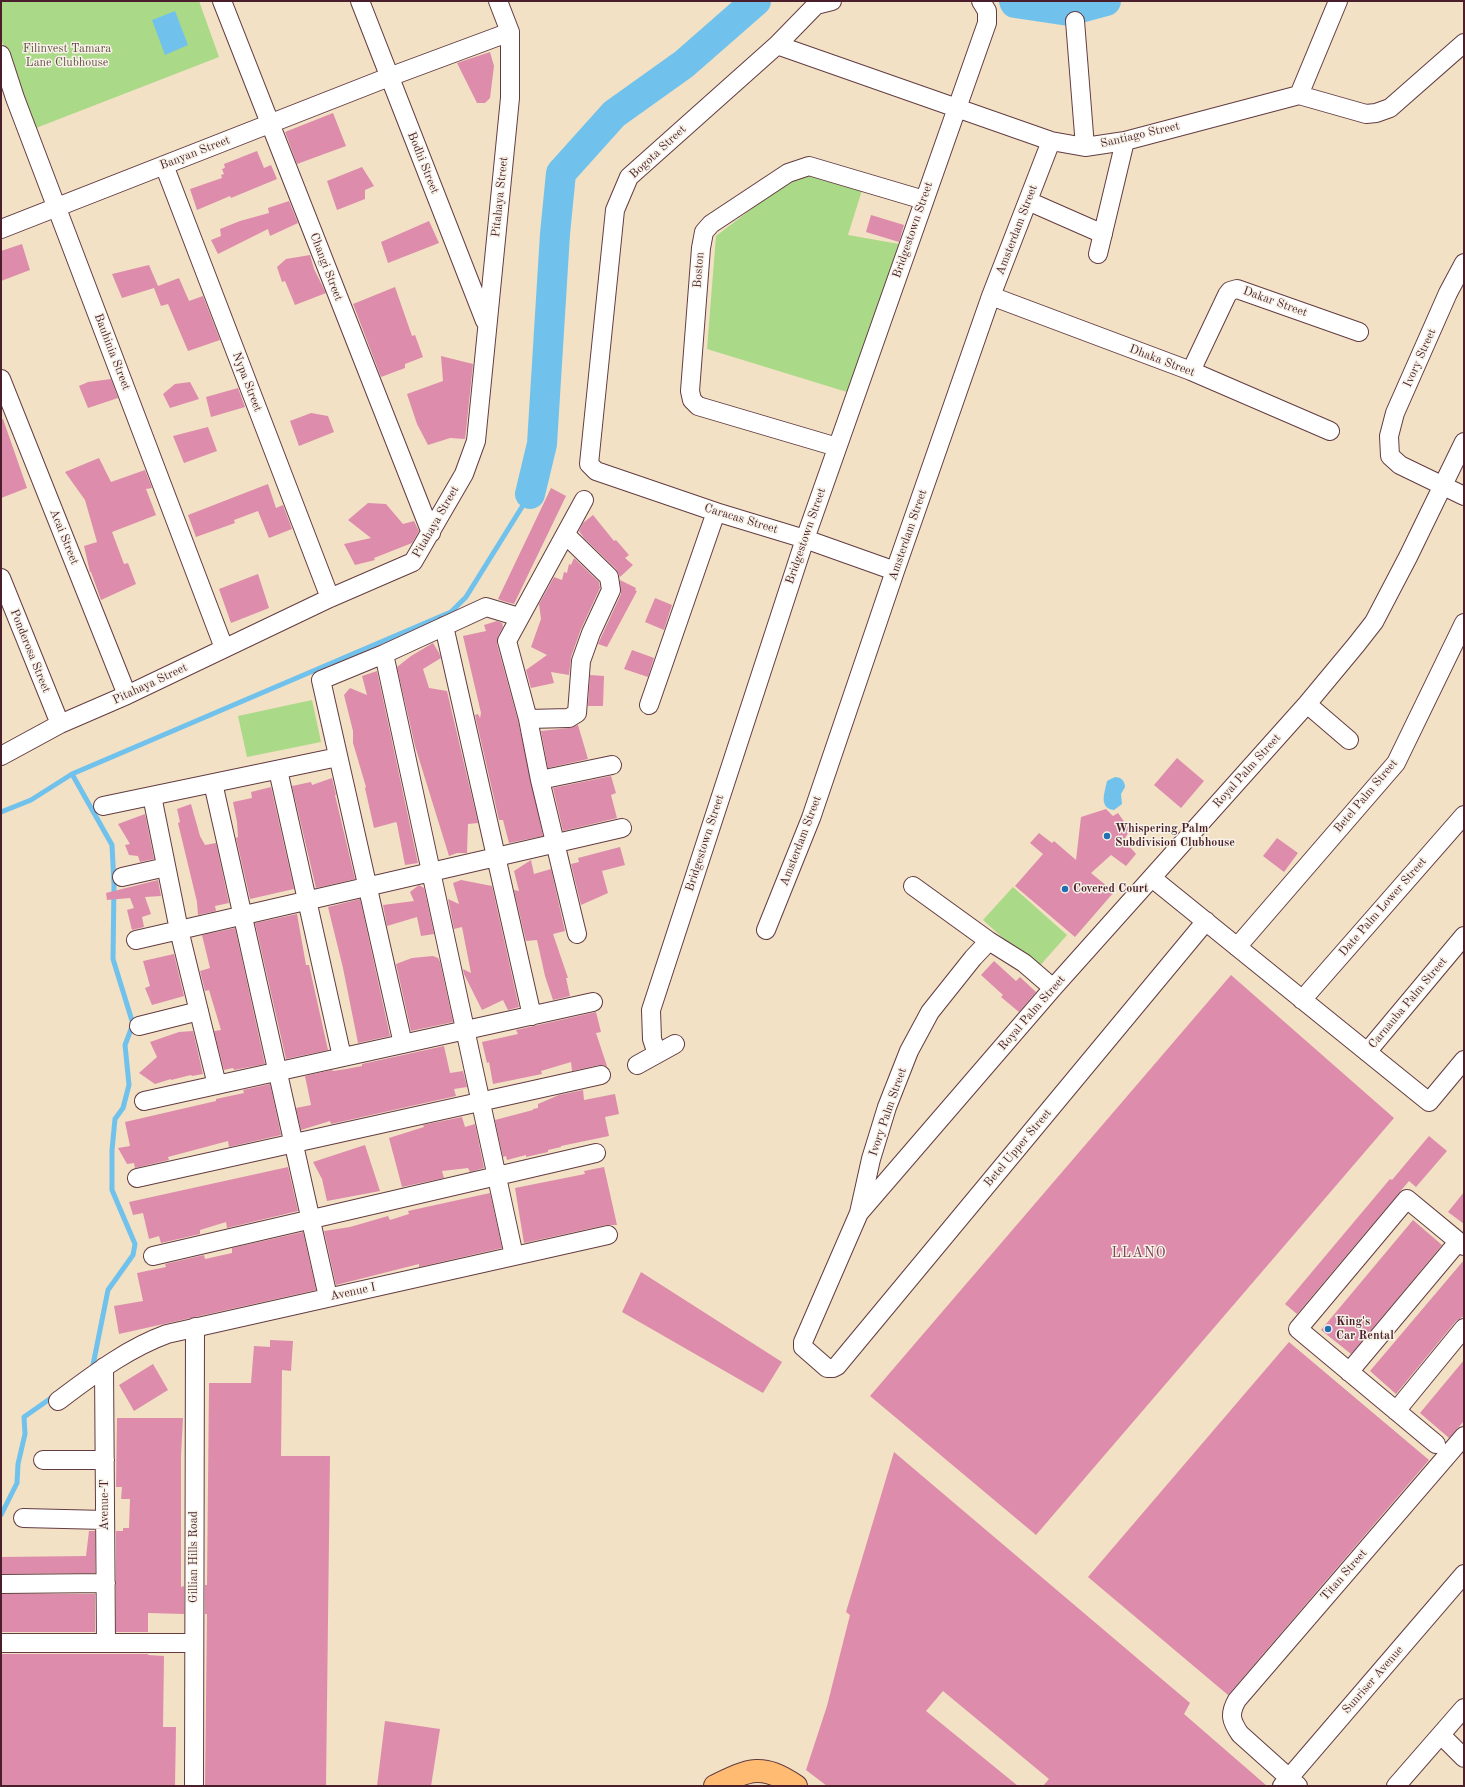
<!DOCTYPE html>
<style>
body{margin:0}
#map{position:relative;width:1465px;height:1787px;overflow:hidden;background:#f2e1c4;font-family:"Old Standard TT",serif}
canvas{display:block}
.frame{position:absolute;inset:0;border:2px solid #4a1f2b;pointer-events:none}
</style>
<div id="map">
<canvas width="1465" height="1787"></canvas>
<div class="frame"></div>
</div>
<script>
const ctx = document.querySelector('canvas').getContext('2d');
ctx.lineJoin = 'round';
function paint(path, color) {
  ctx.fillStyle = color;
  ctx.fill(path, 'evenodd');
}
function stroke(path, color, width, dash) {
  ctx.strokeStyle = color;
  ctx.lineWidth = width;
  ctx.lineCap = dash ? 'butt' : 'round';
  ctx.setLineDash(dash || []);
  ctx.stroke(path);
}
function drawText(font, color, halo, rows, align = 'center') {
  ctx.font = font + ' "Old Standard TT",serif';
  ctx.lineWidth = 3;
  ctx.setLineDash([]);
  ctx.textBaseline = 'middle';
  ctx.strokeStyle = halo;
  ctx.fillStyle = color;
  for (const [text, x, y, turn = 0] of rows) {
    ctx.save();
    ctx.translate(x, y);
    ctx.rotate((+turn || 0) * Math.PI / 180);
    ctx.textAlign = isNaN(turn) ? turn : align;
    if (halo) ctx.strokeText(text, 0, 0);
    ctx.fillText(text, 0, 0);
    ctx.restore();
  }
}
paint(new Path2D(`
 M 1,1 L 199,1 L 219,57 L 36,128 L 1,39 Z
 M 800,172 L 863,187 L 848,235 L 899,244 L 847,392 L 707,349 L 716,236 Z
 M 312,700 L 321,742 L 247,757 L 238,716 Z
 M 1013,887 L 1067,935 L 1037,969 L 983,920 Z`), '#aad987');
paint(new Path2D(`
 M 175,11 L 188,45 L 165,55 L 152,20 Z
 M 1115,777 C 1121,777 1125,781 1125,787 L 1121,794 L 1122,804 L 1114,810 C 1098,808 1105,792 1107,781 Z`), '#70c2ec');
stroke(new Path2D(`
 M 72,774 L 112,845 L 114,884 L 113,959 L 133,1024 L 125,1045 L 129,1085 L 123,1108 L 115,1119 L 112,1150 L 112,1190 L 135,1244 L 133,1255 L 108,1290 L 92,1370
 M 1,812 L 31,800 L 72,774 L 451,612 L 466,597 L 530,494
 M 1,1515 L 17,1483 L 18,1464 L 25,1434 L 24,1417 L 54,1396`), '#70c2ec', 5);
stroke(new Path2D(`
 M 1014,1 L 1015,3 L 1069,11 L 1106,1
 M 530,494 L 542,444 L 555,234 L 561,173 L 614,114 L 684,64 L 756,1`), '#70c2ec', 30);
paint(new Path2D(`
 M 490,52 L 494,66 L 490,98 L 485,103 L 477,103 L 457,63 Z
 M 333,113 L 346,146 L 297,164 L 285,132 Z
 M 257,151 L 264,168 L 271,165 L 277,179 L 231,198 L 230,196 L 197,210 L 190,189 L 222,178 L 221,175 L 224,174 L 222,169 L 225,168 L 224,164 Z
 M 362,167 L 374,186 L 365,190 L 365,199 L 337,210 L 327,181 Z
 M 289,201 L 298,223 L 270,236 L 268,229 L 218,254 L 211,240 L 221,236 L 220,229 L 240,221 L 269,213 L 268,208 Z
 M 871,215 L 904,225 L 899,242 L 866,232 Z
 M 429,221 L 439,243 L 388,263 L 381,242 Z
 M 22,244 L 30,270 L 1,281 L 1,251 Z
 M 310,255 L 314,269 L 326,293 L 295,305 L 285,281 L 282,282 L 277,267 L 286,259 Z
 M 149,265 L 158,286 L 179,278 L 189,301 L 203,296 L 220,340 L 188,351 L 168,304 L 161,306 L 154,288 L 122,298 L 112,274 Z
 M 395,287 L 412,336 L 415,335 L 423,357 L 405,364 L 405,368 L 381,377 L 353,304 Z
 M 441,356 L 473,364 L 466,431 L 465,439 L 450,438 L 428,445 L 417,424 L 407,394 L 443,381 Z
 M 111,379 L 118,398 L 88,408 L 79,386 L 88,382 Z
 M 190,382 L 199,399 L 170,408 L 163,394 L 175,384 Z
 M 238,388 L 245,407 L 211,417 L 206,397 Z
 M 311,413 L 328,416 L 334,432 L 299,446 L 290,421 Z
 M 1,419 L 3,419 L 27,488 L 1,498 Z
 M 208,427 L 217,451 L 184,463 L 173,436 Z
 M 99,458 L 111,482 L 145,470 L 152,488 L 146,489 L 156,515 L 112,532 L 124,564 L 128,563 L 136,584 L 101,600 L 91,572 L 90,572 L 84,546 L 97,542 L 85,500 L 65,472 Z
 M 268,484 L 276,508 L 283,505 L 292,529 L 269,538 L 258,511 L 234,520 L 235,523 L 196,537 L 188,515 Z
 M 551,488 L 566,496 L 514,604 L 503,601 L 498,599 Z
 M 368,503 L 386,504 L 403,524 L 414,521 L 419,531 L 412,543 L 374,558 L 375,560 L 355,565 L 344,544 L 371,538 L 348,520 Z
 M 593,515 L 614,541 L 616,540 L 629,555 L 625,558 L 633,565 L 620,577 L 616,569 L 584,538 L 579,531 L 583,523 Z
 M 574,558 L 599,582 L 600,588 L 581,629 L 571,657 L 569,675 L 551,672 L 554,683 L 531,688 L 526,670 L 547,655 L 531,647 L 541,619 L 539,604 L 554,577 L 562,580 L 564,572 L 567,573 L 569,564 L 571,565 Z
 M 258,574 L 269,608 L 231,623 L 219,589 Z
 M 620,580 L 636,588 L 635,590 L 637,591 L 607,647 L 598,644 L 621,594 Z
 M 655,598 L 672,605 L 664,630 L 645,622 Z
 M 497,621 L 502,623 L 503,627 L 498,636 L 497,644 L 518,721 L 543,836 L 509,843 L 503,820 L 499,820 L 475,715 L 478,714 L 480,718 L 481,713 L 463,636 L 486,631 L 484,625 Z
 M 433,643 L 439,653 L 441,658 L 423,669 L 429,688 L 447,691 L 478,823 L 468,824 L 467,853 L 457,853 L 449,856 L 415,746 L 397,667 L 411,656 Z
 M 632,650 L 654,658 L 648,677 L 624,669 Z
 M 377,671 L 418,863 L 405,865 L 397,824 L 396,822 L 374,828 L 365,788 L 366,787 L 353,743 L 353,731 L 344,695 L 350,688 L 367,695 L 362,676 Z
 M 590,675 L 604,676 L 603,706 L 588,706 Z
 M 578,725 L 588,759 L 548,768 L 541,731 L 569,728 Z
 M 1177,758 L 1204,781 L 1181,808 L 1154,785 Z
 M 611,776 L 616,793 L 611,795 L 617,818 L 563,831 L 553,788 Z
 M 332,778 L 336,795 L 335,795 L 355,879 L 316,888 L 292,786 L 311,782 L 312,785 Z
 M 271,787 L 294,889 L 250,899 L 236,838 L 238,837 L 237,822 L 233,802 L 252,798 L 251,792 Z
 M 191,804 L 200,836 L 205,845 L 216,843 L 229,903 L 215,906 L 216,911 L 198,915 L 197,902 L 178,823 L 180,822 L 177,809 Z
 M 1106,809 L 1113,816 L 1118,813 L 1130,830 L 1124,840 L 1136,854 L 1126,866 L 1111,855 L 1091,873 L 1114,892 L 1075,937 L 1015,886 L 1043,854 L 1030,843 L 1039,833 L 1052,843 L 1054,841 L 1076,860 L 1081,817 Z
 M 145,814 L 154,859 L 140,862 L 138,856 L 129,855 L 125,845 L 130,844 L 118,824 Z
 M 1277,838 L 1298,853 L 1284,872 L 1263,856 Z
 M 620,847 L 625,865 L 602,871 L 608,893 L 581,905 L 571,864 L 579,862 L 578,858 Z
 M 531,860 L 534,874 L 551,869 L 565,931 L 553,934 L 568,978 L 566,978 L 570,996 L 553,1000 L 545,976 L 537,940 L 526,941 L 514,890 L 519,891 L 514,871 Z
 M 158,880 L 161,896 L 145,897 L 151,914 L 142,917 L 144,927 L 132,930 L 127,910 L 134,908 L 130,898 L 107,900 L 106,893 Z
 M 461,880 L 492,886 L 519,1007 L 508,1010 L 503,1000 L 482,1010 L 464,974 L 463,969 L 471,973 L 462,927 L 454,929 L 448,899 L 459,904 L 453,883 Z
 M 419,885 L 424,888 L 434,934 L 421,936 L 417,917 L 387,926 L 383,905 L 414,901 L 410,892 Z
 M 360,899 L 390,1036 L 358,1043 L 343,968 L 328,907 Z
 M 297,914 L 306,965 L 309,965 L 328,1050 L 286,1059 L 255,923 Z
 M 235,928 L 265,1064 L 234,1070 L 233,1068 L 224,1070 L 214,1031 L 221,1030 L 209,990 L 205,991 L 200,971 L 210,968 L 202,935 Z
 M 174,954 L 184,996 L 152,1005 L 145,988 L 150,986 L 143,961 Z
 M 433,956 L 438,958 L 440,962 L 453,1022 L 411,1031 L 396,964 L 412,958 Z
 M 994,961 L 1016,981 L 1020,977 L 1036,992 L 1019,1012 L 1001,997 L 1003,995 L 981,975 Z
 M 1231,975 L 1394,1118 L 1036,1535 L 870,1396 Z
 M 596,1012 L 601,1032 L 596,1033 L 607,1066 L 599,1065 L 572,1071 L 571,1062 L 541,1071 L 542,1074 L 493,1084 L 489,1062 L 487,1063 L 482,1042 L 518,1034 L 516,1030 Z
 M 193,1031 L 203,1074 L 192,1076 L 191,1075 L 171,1080 L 171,1079 L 155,1084 L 139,1073 L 157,1057 L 150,1042 L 179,1032 Z
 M 444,1046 L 450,1073 L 463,1071 L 467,1087 L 454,1089 L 456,1096 L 331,1124 L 330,1121 L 301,1130 L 296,1108 L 311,1105 L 305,1076 L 332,1070 L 333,1071 L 346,1069 L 362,1066 L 362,1064 Z
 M 270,1084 L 281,1135 L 229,1147 L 228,1141 L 168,1157 L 169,1160 L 135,1168 L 134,1163 L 127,1164 L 118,1148 L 130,1146 L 125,1122 L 216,1101 L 216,1099 L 244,1093 L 243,1090 Z
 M 583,1090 L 584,1100 L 615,1094 L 619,1114 L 605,1117 L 609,1136 L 561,1146 L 561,1147 L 548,1150 L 548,1152 L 526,1157 L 526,1155 L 507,1160 L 506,1156 L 503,1157 L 495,1120 L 533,1110 L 533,1109 L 538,1108 L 538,1104 L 559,1095 Z
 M 462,1117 L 465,1127 L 475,1124 L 484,1168 L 470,1172 L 468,1168 L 442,1171 L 444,1178 L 402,1187 L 389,1138 L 424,1127 L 423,1125 Z
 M 1429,1136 L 1447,1151 L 1416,1187 L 1409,1181 L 1297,1314 L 1285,1304 L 1390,1179 L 1392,1180 Z
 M 365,1145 L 380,1191 L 327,1201 L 322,1179 L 313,1162 Z
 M 288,1167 L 298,1211 L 227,1228 L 226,1222 L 200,1230 L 200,1234 L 161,1243 L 159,1236 L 149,1239 L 143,1213 L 133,1215 L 129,1202 Z
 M 604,1167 L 617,1225 L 606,1225 L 524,1243 L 515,1188 L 585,1174 L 584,1171 Z
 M 1464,1192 L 1464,1224 L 1448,1212 Z
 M 490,1193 L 502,1248 L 419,1267 L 419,1264 L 336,1285 L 324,1231 L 350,1227 L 388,1216 L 390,1220 L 409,1214 L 408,1211 Z
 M 1413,1220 L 1442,1245 L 1351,1354 L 1321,1330 Z
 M 303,1232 L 316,1290 L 119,1334 L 114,1306 L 143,1301 L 137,1273 L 166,1267 L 165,1264 L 204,1255 L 205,1259 L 232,1253 L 232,1248 Z
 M 1464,1260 L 1464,1316 L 1456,1321 L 1396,1394 L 1370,1371 Z
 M 641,1272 L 782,1362 L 763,1393 L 622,1312 Z
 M 270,1340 L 293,1341 L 291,1371 L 282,1370 L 281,1456 L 330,1456 L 326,1786 L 205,1786 L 207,1614 L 205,1614 L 205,1585 L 207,1585 L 209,1383 L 251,1383 L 254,1346 L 270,1347 Z
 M 1289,1342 L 1429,1460 L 1228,1695 L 1088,1577 Z
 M 1464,1360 L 1464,1421 L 1449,1438 L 1420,1413 Z
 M 153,1364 L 168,1390 L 134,1411 L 119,1385 Z
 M 117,1418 L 183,1418 L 181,1456 L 181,1587 L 184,1586 L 184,1614 L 148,1613 L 148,1632 L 116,1632 L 116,1531 L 123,1531 L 123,1528 L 129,1528 L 130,1499 L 121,1499 L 122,1487 L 116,1487 Z
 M 894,1452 L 1190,1703 L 1184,1714 L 1267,1786 L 1043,1786 L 1049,1779 L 943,1691 L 926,1711 L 1018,1786 L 827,1786 L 806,1770 L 827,1706 L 850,1615 L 846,1612 Z
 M 89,1531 L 95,1531 L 95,1573 L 1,1574 L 1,1557 L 86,1556 Z
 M 1,1594 L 95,1594 L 95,1632 L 1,1632 Z
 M 1,1654 L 148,1654 L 148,1655 L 164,1656 L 163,1727 L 176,1727 L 175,1786 L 1,1786 Z
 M 385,1721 L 440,1729 L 431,1786 L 377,1786 Z`), '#dd8cac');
const minor = new Path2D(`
 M 222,1 L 431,533
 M 360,1 L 485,321
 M 832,1 L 816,5 L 777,45 L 629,177 L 615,210 L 589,464 L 596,471 L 716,512 L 805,539 L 895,571
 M 1075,21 L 1085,147
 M 777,45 L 1051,141 L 1085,147 L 1125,141 L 1299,95 L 1366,114 L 1376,113 L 1390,108 L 1464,43
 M 1,55 L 15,98 L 224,648
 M 1299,95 L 1338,1
 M 164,165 L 330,598
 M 1028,201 L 1103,234
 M 1,229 L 389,77 L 510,32 L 498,1
 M 1098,254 L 1125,141
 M 1464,263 L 1448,293 L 1395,413 L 1389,436 L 1390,456 L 1400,465 L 1464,496
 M 991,296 L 1191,371 L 1330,431
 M 1191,371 L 1227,295 L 1230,291 L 1237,289 L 1359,332
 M 1,379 L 127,695
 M 837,447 L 698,406 L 692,400 L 690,391 L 701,248 L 704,232 L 711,224 L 788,173 L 809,166 L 924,200
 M 1,578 L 60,724
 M 444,626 L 532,1016
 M 384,654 L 514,1256
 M 1307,704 L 1349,740
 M 649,705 L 716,512
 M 528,719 L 569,718 L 577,713 L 581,661 L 591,633 L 611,590 L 609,577 L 566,535
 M 1,756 L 60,724 L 127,695 L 330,598 L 413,562 L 464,474 L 476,441 L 510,98 L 510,32
 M 278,770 L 342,1057
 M 540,780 L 612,765
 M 213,783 L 328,1297
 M 152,796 L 179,930 L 217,1085
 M 103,806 L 338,757
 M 122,877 L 166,867
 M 1152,878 L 1429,1102 L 1464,1060
 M 913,886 L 989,941 L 1024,963 L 1053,988
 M 766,930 L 811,818 L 895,571 L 991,296 L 1051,141
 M 577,934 L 540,780 L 528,719 L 507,641 L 584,500
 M 136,940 L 622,828
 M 989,941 L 973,958 L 930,1012 L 909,1051 L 887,1107 L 871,1159 L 859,1213 L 803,1342 L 803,1347 L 827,1368 L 833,1368 L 837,1366 L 1206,921
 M 1237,947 L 1396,763 L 1464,623
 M 1302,1000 L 1464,815
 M 139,1026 L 199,1011
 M 403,1044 L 321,680 L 384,654 L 486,607 L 519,617
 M 1367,1052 L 1464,936
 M 657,1054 L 652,1039 L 651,1010 L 805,539 L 987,23 L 987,11 L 981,1
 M 637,1065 L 675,1044
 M 144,1101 L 593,1002
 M 137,1178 L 601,1075
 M 860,1212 L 1053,988 L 1307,704 L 1356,645 L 1374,622 L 1408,557 L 1464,442
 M 153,1256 L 596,1153
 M 104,1367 L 106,1643
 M 1349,1372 L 1458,1242
 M 58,1401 C 93,1375 126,1349 167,1334 L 608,1235
 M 1396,1411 L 1464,1328
 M 1436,1444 L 1298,1329 L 1407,1199 L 1464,1246
 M 43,1460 L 105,1460
 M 23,1518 L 105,1520
 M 1,1584 L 106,1583
 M 1,1643 L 194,1643
 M 1441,1735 L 1464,1758
 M 194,1786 L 195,1327
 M 1282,1786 L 1464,1574
 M 1298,1786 L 1240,1734 C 1231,1721 1229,1714 1237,1700 L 1464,1436
 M 1396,1786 L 1464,1708`);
const major = new Path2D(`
 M 715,1786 C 750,1769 762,1763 796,1786`);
stroke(minor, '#633c42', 20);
stroke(major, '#633c42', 24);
stroke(minor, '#fff', 18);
stroke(major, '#febb71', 22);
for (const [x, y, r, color] of [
 [1107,836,4,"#1f6fb2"],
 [1065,889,4,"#1f6fb2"],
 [1328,1329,4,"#1f6fb2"]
]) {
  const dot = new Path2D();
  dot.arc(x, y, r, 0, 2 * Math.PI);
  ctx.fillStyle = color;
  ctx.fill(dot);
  stroke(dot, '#f7f3e8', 1.5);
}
drawText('12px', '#624e42', '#f7f3e8', [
 ["Filinvest Tamara",67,49],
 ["Lane Clubhouse",67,63]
]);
drawText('12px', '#4a1f2b', '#f7f3e8', [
 ["Santiago Street",1140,135,-13],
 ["Bogota Street",658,152,-43],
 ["Banyan Street",195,153,-21],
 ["Bodhi Street",423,163,68],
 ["Pitahaya Street",500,197,-84],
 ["Bridgestown Street",913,230,-71],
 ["Amsterdam Street",1017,230,-69],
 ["Changi Street",326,267,69],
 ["Boston",699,270,-86],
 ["Dakar Street",1275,302,20],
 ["Bauhinia Street",112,352,69],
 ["Ivory Street",1420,358,-66],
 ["Dhaka Street",1162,361,21],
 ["Nypa Street",247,382,69],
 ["Caracas Street",741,519,17],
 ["Pitahaya Street",436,522,-60],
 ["Amsterdam Street",908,535,-71],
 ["Bridgestown Street",806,536,-71],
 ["Acai Street",64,537,68],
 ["Ponderosa Street",30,651,68],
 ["Pitahaya Street",150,684,-25],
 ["Royal Palm Street",1247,771,-48],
 ["Betel Palm Street",1366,796,-50],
 ["Amsterdam Street",801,841,-69],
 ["Bridgestown Street",705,843,-72],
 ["Date Palm Lower Street",1383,907,-49],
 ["Carnauba Palm Street",1408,1003,-50],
 ["Royal Palm Street",1032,1013,-49],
 ["Ivory Palm Street",888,1112,-71],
 ["Betel Upper Street",1018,1148,-50],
 ["Avenue I",353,1292,-12],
 ["Avenue-T",105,1505,-90],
 ["Gillian Hills Road",194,1557,-90],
 ["Titan Street",1344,1575,-49],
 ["Sunriser Avenue",1373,1680,-49]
]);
drawText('bold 12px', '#4a1f2b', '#f7f3e8', [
 ["Whispering Palm",1115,829],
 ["Subdivision Clubhouse",1115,843],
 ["Covered Court",1073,889],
 ["King's",1336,1322],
 ["Car Rental",1336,1336]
], 'left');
ctx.letterSpacing = '1px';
drawText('14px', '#7d4558', '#f7f3e8', [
 ["LLANO",1139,1253]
]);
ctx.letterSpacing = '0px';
</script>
